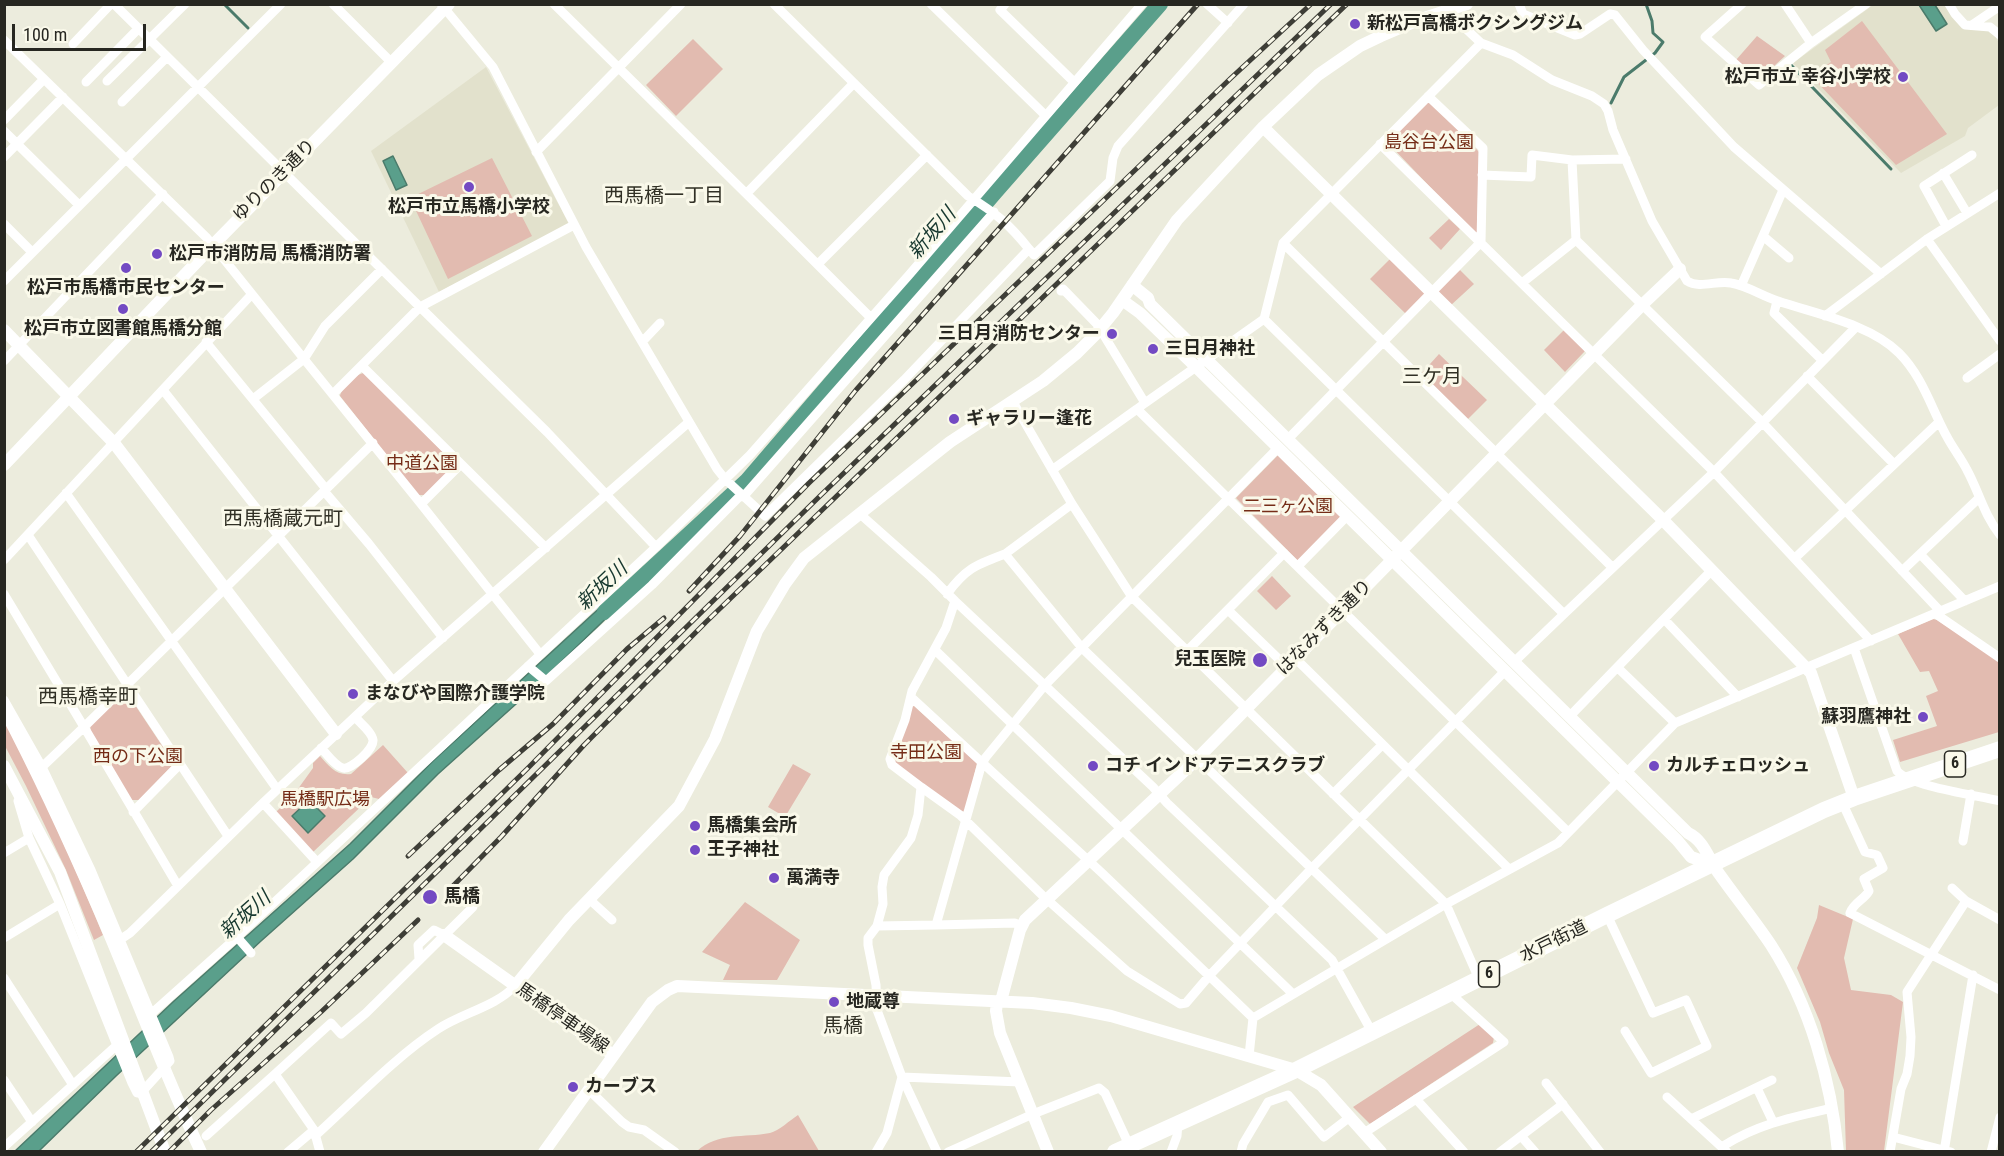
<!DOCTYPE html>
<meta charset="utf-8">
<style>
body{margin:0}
#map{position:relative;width:2004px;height:1156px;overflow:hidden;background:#ececdd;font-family:"Roboto Condensed",sans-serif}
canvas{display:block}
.frame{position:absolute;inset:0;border:6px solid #272721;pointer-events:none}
.scale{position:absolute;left:12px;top:24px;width:134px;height:27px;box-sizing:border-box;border:3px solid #272721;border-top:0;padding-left:8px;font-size:18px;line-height:21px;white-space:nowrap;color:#272721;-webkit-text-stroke:4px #faf9ea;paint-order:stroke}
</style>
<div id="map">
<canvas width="2004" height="1156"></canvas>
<div class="frame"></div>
<div class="scale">100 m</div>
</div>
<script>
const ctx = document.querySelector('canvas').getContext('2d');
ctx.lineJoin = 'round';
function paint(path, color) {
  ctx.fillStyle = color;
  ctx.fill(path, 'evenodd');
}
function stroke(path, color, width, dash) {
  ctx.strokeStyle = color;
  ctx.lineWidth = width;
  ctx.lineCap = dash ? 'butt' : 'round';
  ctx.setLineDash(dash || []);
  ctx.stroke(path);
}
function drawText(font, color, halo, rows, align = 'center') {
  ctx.font = font + ' "Roboto Condensed","Noto Sans JP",sans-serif';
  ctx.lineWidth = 6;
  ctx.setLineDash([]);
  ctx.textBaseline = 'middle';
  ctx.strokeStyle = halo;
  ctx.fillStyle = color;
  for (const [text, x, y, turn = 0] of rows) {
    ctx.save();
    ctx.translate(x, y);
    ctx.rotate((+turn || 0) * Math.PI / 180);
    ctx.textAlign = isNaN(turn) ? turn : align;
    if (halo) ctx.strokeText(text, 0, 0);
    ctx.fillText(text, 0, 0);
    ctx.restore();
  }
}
paint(new Path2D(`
 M 1873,5 L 1944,5 L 1960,26 L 1964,29 L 1984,29 L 1994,34 L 1999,43 L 1999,105 L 1968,128 L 1965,136 L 1901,173 L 1793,63 Z
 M 486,67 L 569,224 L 439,292 L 371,151 Z`), '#e2e1cc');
paint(new Path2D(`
 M 1862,21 L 1947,134 L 1896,165 L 1811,76 L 1831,62 L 1825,50 Z
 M 1757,36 L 1785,56 L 1761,78 L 1757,78 L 1736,60 Z
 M 693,39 L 723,69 L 676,116 L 646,85 Z
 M 1429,100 L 1479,152 L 1477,236 L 1387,142 Z
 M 492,158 L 532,236 L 448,279 L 410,198 Z
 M 1449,219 L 1460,229 L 1441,250 L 1429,238 Z
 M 1391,258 L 1428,293 L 1407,315 L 1370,279 Z
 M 1460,270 L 1474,284 L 1450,306 L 1435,293 Z
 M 1564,330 L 1585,351 L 1565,372 L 1544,350 Z
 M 1439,354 L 1487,400 L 1468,419 L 1421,374 Z
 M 364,373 L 452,461 L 452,468 L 425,495 L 418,495 L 340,396 C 342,387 355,374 364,373 Z
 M 1279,454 L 1341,517 L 1298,561 L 1236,498 Z
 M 1272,576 L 1291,596 L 1276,610 L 1257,591 Z
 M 1933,619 L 1937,620 L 1999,661 L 1999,732 L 1900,762 L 1893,740 L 1937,726 L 1926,696 L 1938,691 L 1929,671 L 1920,672 L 1898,634 Z
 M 127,693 L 173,762 L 173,765 L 139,800 L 130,800 L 91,732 L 90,725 L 123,694 Z
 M 914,706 L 977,763 L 966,811 L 960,812 L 895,764 L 893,760 L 911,707 Z
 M 4,720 C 40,790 73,862 103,935 L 94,940 L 66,870 L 26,786 L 5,746 Z
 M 383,745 L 408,773 L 379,799 L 371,797 L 312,853 L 276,812 L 295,793 L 313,768 L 313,763 L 320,756 C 329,766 336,776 351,774 Z
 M 793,764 L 811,774 L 785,817 L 768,807 Z
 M 745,902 L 800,940 L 777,980 L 723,980 L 730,965 L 702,952 Z
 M 1819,905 L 1853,919 L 1844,958 L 1851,990 L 1891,995 L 1903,1002 L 1884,1151 L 1846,1151 L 1844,1090 L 1829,1053 L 1820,1022 L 1797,968 L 1817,918 Z
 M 1480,1024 L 1494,1037 L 1493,1043 L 1370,1124 L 1353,1107 Z
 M 798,1115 L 819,1151 L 697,1151 C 718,1132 744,1138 770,1133 C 779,1131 790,1120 798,1115 Z`), '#e2bbb0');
const water = new Path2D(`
 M 1919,5 L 1935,5 L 1947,24 L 1936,31 Z
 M 393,156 L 407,185 L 396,190 L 383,161 Z
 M 618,591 L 624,601 L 535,687 L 438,774 L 353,859 L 261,941 L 116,1076 L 39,1151 L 14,1152 L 174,1001 L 350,844 L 433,761 Z
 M 309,800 L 325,816 L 308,833 L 292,816 Z`);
paint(water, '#5a9f8b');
stroke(water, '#4b7b6b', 1.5);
stroke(new Path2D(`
 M 224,4 L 248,28
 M 1790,64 L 1891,169
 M 1611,103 L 1624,77 L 1655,53 L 1663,42 L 1653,33 L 1652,21 L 1646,4`), '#4b7b6b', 3);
stroke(new Path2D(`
 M 605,612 L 747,481 L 995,192 L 1160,4`), '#5a9f8b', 16);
stroke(new Path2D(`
 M 114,4 L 420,307 L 333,394
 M 333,4 L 392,63
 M 441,4 L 493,67 L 586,247 L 717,469 L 725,479 L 765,516 L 904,380 L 1029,249 L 1034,255 L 1110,181 L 1113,158 L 1118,146 L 1244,4
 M 554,4 L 782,229 L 871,318
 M 774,4 L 968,196 C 996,213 1009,224 1029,249
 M 931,4 L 1045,115
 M 1005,4 L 1000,10 L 1074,82
 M 1207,4 L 1228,23
 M 1519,4 L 1523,14 L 1575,35 L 1580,34 L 1610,14 L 1615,15 L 1643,50 L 1734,147 L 1881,274
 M 1742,4 L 1705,37 L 1759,85 L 1811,43 L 1866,4
 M 1785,4 L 1811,43
 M 1949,4 L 1955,14 L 1965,25 L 1990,27 L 2000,35
 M 1446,10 L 1481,43 L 1513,55 L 1552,80 L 1592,96 L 1604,104 L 1608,111 L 1613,130 L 1652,221 L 1687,281 C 1700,289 1717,280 1731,283 C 1748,286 1762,296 1778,301 C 1816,314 1870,324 1899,353 C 1922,376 1931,407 1946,435 C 1952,447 1961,458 1967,470 C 1979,492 1984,515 2000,535
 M 1972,25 L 2000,6
 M 4,40 L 207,238 L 304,359 L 253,399
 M 73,44 L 111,4
 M 107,81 L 185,4
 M 86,82 L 138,29
 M 122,102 L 167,57
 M 4,120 L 44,79
 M 4,131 L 79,205
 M 1380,144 L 1714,472 L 1871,641
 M 536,152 L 681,4
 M 4,157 L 63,97
 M 1626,159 L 1572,160 L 1576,240 L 1762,422 L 1941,612
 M 1943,173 L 1967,213
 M 1482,175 L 1531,177 L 1532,155 L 1572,160
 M 747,193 L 854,83
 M 4,224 L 32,252
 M 574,225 L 420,307 L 547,432 L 656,547
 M 1946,226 L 1924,186 L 1972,155
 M 1763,236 L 1789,258
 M 1927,239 L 2000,341
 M 1283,243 L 1612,567
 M 818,264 L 927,155
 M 382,269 L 325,326 L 304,359 L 421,504 L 461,464
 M 4,281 L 281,4
 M 1522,283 L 1576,240
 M 1741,286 L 1783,190
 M 1061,291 L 1063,289 L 1097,324 L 1145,403 L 1137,409 L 1568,832
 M 1777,301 L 1774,313 L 1822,360
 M 1825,316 L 1927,239 L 2000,193
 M 1264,319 L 1564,614 L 1714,472 L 1855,328
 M 206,342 L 326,489
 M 642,342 L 660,323
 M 4,361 L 163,194
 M 362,366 L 546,548
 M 1807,376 L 1894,464
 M 1967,378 L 2000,354
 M 163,390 L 393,681
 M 1013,402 L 1072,504 L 1132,597 L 1446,904 L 1479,979
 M 1145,403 L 1264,319 L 1283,243 L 1481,43
 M 1288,439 L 1481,242 L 1483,148 L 1428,96
 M 1052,470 L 1137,409
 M 324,491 L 369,544 L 443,638
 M 66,493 L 277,789
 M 743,497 L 994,212
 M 421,504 L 540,654
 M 1072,504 L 1005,554 L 1082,648 L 1385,939
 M 860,514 L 931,577 L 955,601 L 946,628 L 912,691 L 905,720 L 890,759 L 892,765 L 921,787 L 918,815 L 911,838 L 884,875 L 882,887 L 883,904 L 877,926 L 868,938 L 868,945 L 876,985 L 877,1010 L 902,1077 L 937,1152
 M 28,535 L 228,836
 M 1920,554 L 1965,601
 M 1795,558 L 1939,422
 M 4,560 L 252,294
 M 1298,566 L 1347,516
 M 1712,570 L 1664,619 L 1738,697
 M 1902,571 L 1979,498
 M 4,594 L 84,727 L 373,443
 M 947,594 C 966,568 976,565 1005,554
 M 955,601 L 1153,787 L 1167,803 L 1332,960 L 1372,1032
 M 1228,610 L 1287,667
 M 1936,614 L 2000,658
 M 1854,648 L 1897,771 C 1912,787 1976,795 2000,801
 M 935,650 L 1293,994
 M 1188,650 L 1284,553
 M 1295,658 L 1509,869
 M 1515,661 L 1564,614
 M 528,666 L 546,681 L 652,585 L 741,495
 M 1618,668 L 1675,723
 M 911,697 L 1102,873 L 1253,1018 L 1249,1056
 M 4,700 L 42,767 L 91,870 L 169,1057 L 170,1061 L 141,1093 L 137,1093 L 132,1083 L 60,904 L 29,838 L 18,801
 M 1570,716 L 1664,619
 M 321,748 C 327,754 335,766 343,768 C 351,770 374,749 373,740 C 372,732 360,723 355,717
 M 42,767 L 84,727 L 178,886
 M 921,787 L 960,815 L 1042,895 L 1127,971 L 1180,1004 L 1186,1003 L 1209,976
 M 1333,794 L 1382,745
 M 1842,802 L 1865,852 L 1877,855 L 1883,868 L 1864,879 L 1869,891 C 1864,900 1854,902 1850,913 L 2000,990
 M 263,803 L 317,862
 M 133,812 L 180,764
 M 1963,841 L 1971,794
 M 4,853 L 29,838
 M 1952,888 L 1966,901 L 2000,920
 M 589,899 L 612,920
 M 1607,915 L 1653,1013 L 1686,1000 L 1707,1046 L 1651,1073 L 1625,1031
 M 877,926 L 936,925
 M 1021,926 L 1015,923 L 936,925 L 982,763 L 986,757 L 1045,685 L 1278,448
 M 237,937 L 251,953
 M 4,938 L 60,904
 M 121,939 L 130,933 L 263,803 L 393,681 L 689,422
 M 419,959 L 418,945 L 434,930 L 444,935
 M 1209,976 L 1312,868 L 1505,671
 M 4,978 L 73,1085
 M 152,1013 L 237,937 L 656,547 L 750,455 L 909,275 L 1142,4
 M 1253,1018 L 1446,904 L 1558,843 L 1675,723 L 2000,586
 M 275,1074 L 331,1023 L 341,1034 L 366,1013 L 473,907
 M 4,1080 L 32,1122
 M 1546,1083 L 1600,1152
 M 1757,1088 L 1773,1122
 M 589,1090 L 622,1122 L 629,1127 L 644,1130 L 675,1152
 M 1667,1097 L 1727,1152
 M 1416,1099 L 1464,1152
 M 1691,1119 L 1772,1080
 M 1364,1133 L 1504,1042 L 1450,993
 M 206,1136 L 275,1074 L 314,1130 L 320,1152
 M 315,1136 C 354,1101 395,1057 438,1029 C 462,1013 495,1007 515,986
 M 1521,1136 L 1535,1152
 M 1893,1137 L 1951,1152
 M 1723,1146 C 1758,1124 1793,1117 1832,1108
 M 4,1147 L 117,1045
 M 288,1152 L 314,1130
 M 876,1152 L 887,1133 L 902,1077 L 1020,1082
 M 948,1152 L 1033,1114 L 1099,1088 L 1105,1093 L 1129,1145
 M 1171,1152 L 1177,1136 L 1178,1123
 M 1241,1152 L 1243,1144 L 1268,1102 L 1288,1095 L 1324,1137 L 1350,1117
 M 1500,1152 L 1563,1104
 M 1890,1152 L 1901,1089 L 1907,1074 L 1910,1056 L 1911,1037 L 1907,992 L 1966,901
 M 1944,1152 L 1973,975
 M 1991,1152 L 2000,1117`), '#fff', 9);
stroke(new Path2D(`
 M 1263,127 L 1663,520 L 1811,673 L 1854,798
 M 1132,285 L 1148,298 L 1150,304 L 1688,833 C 1705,841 1709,861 1720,875 C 1737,899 1755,921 1771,945 C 1810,1006 1831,1080 1838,1152
 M 1122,300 L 1140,313 L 1196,367 L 1677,840 L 1691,857 L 1711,864
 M 4,330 L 114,443 L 336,734
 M 4,465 L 213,245 L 449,4
 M 4,709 C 39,775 70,843 100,912 C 134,991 164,1073 201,1152
 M 4,766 L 60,872 L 165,1152
 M 444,935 L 613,1055
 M 515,986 L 569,920 L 679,806 L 715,739 L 757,631 L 785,584 L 804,558 L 950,442 L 1043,381 L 1077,353 L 1095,335 L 1113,313 L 1177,220 L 1263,127 L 1318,75 L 1360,46 L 1381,36 L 1421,19 L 1467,4
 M 544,1152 L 652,1002 L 668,990 L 677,986 L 1032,1003 L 1071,1008 L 1111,1016 L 1296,1070 L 1321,1085 L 1381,1152
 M 1048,1152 L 1000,1033 L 996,1011 L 997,1002 L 1001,1001 L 1020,930 L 1025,920 L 1197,759 L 1642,305 L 1680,269`), '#fff', 12);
stroke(new Path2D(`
 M 1115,1152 L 1296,1070 L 1607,915 L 1824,810 L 1854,798 L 2000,749`), '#fff', 16);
const rail = new Path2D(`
 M 689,591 L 740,536 L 856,390 L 1198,4
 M 408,856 L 499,770 L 553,724 L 627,649 L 664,618
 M 448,891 L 501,837 L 584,745 L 706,622 L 1347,4
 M 136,1152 L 527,769 L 809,483 L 1231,78 L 1311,4
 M 151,1152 L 820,496 L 1331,4
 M 169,1152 L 211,1110 L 321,1012 L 418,920`);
stroke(rail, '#3e3e37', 5);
stroke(rail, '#faf9ea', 3, [9]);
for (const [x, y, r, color] of [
 [1355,24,6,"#734ac3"],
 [1903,77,6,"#734ac3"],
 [469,187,6,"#734ac3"],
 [157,254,6,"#734ac3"],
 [126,268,6,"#734ac3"],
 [123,309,6,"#734ac3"],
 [1112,334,6,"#734ac3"],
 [1153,349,6,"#734ac3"],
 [954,419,6,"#734ac3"],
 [1260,660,8,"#734ac3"],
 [353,694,6,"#734ac3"],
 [1923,717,6,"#734ac3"],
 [1093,766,6,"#734ac3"],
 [1654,766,6,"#734ac3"],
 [695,826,6,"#734ac3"],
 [695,850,6,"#734ac3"],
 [774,878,6,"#734ac3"],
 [430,897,8,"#734ac3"],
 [834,1002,6,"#734ac3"],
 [573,1087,6,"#734ac3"]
]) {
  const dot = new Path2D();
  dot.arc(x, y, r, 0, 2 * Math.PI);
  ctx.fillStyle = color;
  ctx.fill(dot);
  stroke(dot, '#faf9ea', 2);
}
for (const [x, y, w] of [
 [1955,764,21],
 [1489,974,21]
]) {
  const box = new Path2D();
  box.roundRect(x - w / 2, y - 13, w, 26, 4.5);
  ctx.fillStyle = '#faf9ea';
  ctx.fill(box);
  stroke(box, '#272721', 1.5);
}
drawText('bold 16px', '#272721', null, [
 ["6",1955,764],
 ["6",1489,974]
]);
drawText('bold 18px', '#272721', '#faf9ea', [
 ["新松戸高橋ボクシングジム",1367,24],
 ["松戸市立 幸谷小学校",1891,77,"right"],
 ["松戸市立馬橋小学校",469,207,"center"],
 ["松戸市消防局 馬橋消防署",169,254],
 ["松戸市馬橋市民センター",126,288,"center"],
 ["松戸市立図書館馬橋分館",123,329,"center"],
 ["三日月消防センター",1100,334,"right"],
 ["三日月神社",1165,349],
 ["ギャラリー逢花",966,419],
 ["兒玉医院",1246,660,"right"],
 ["まなびや国際介護学院",365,694],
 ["蘇羽鷹神社",1911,717,"right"],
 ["コチ インドアテニスクラブ",1105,766],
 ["カルチェロッシュ",1666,766],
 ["馬橋集会所",707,826],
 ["王子神社",707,850],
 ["萬満寺",786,878],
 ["馬橋",444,897],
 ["地蔵尊",846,1002],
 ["カーブス",585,1087]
], 'left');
drawText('18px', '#752c17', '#faf9ea', [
 ["島谷台公園",1429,143],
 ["中道公園",422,464],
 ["二三ヶ公園",1288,507],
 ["寺田公園",926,753],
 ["西の下公園",138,757],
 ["馬橋駅広場",325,800]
]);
drawText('18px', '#272721', '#faf9ea', [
 ["ゆりのき通り",275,181,-45],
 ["はなみずき通り",1325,628,-45],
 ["水戸街道",1554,942,-26],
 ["馬橋停車場線",562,1019,35]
]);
drawText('20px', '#313025', '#faf9ea', [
 ["西馬橋一丁目",664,197],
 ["三ケ月",1432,378],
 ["西馬橋蔵元町",283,520],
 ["西馬橋幸町",88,698],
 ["馬橋",843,1027]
]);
drawText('italic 20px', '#17382f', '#faf9ea', [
 ["新坂川",933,234,-49],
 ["新坂川",603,587,-43],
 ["新坂川",246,916,-42]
]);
</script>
